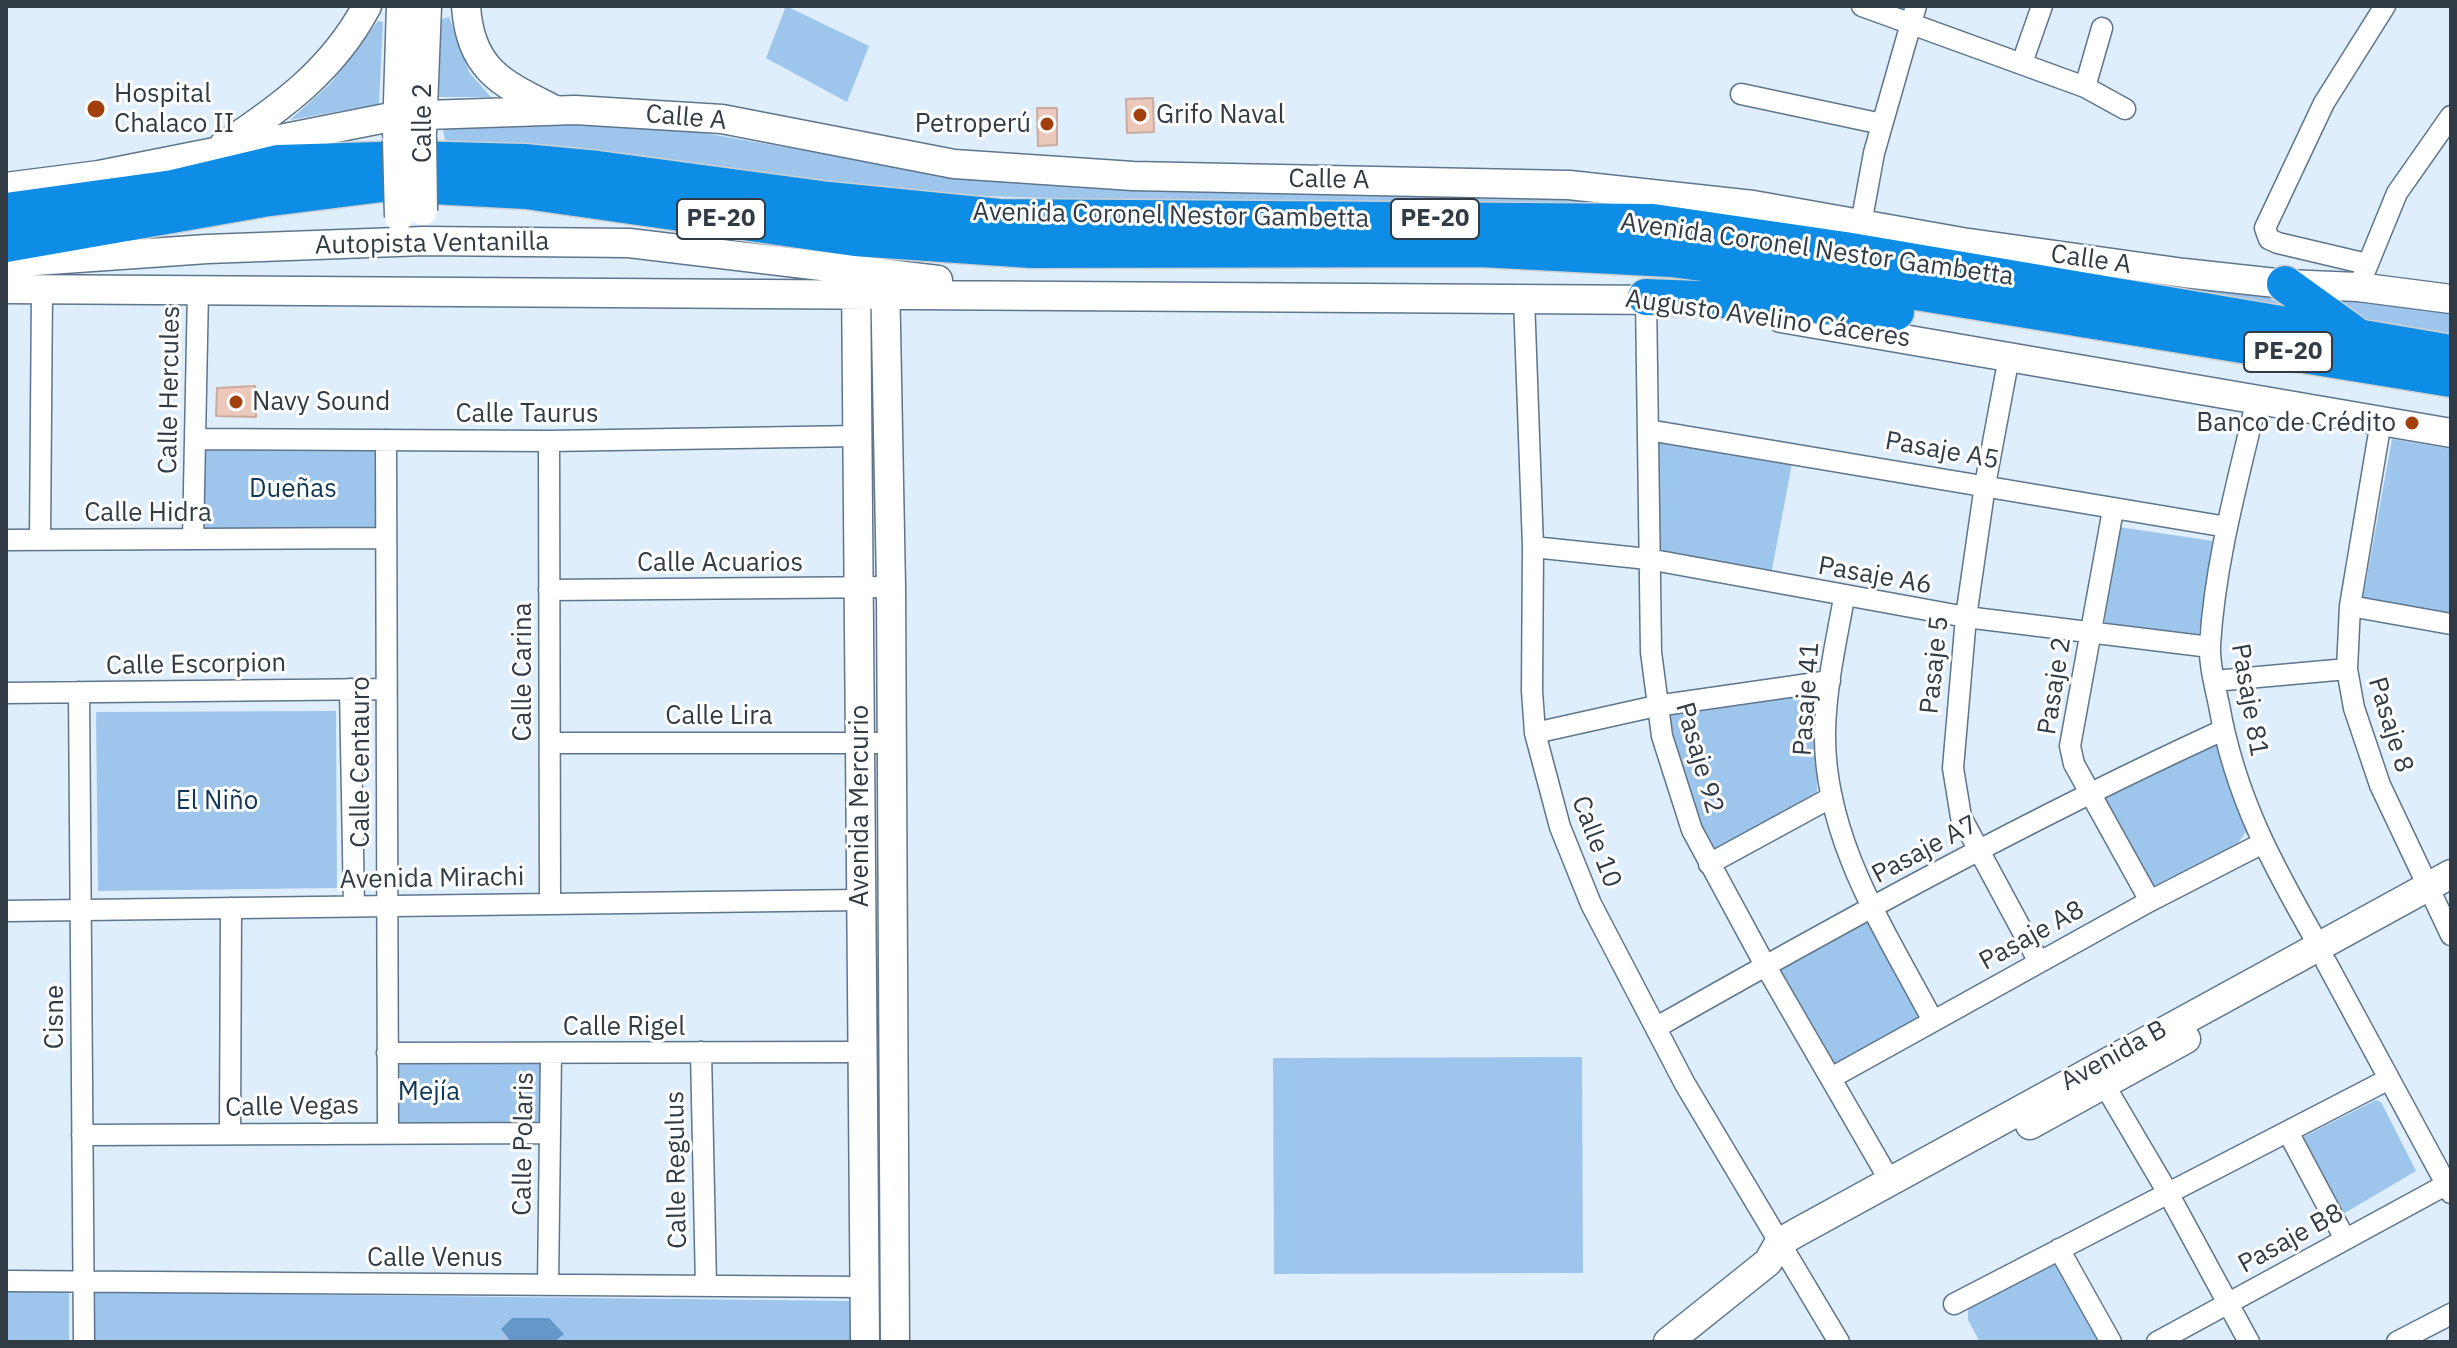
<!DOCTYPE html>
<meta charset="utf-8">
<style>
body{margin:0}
#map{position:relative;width:2457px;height:1348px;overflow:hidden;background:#deeefd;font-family:"IBM Plex Sans",sans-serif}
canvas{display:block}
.frame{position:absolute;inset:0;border:8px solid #313b45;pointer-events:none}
</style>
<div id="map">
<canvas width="2457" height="1348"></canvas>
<div class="frame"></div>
</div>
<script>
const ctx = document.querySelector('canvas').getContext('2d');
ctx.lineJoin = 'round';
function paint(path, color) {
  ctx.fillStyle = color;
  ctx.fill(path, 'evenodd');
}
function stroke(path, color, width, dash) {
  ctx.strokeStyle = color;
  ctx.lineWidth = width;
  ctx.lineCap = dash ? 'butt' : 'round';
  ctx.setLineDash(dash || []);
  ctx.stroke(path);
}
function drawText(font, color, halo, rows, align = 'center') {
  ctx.font = font + ' "IBM Plex Sans",sans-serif';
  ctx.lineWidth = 6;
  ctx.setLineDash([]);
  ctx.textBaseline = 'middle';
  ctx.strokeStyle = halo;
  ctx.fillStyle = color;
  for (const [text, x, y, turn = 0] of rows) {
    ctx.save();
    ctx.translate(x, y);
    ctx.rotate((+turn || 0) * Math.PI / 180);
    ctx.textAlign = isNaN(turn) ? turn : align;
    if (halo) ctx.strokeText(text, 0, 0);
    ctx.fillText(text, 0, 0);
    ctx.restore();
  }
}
paint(new Path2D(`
 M 786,6 L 869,46 L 847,102 L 766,58 Z
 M 449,17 L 469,72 L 491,97 L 436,97 L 442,19 Z
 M 378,21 L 383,22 L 379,104 L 290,120 L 331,83 Z
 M 544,122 L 658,125 L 876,163 L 1609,197 L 2170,287 L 2260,293 L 2298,313 L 1565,205 L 1422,201 L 1170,202 L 956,195 L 446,143 L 442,126 Z
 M 2323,298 L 2451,313 L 2451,339 L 2361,323 Z
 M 1652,438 L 1792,463 L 1771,575 L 1652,552 Z
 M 200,439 L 386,440 L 378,538 L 200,539 Z
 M 2392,439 L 2451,449 L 2451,613 L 2363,598 Z
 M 2119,527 L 2213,541 L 2198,640 L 2104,626 Z
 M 1816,688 L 1817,792 L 1716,850 L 1705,848 L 1663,713 Z
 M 336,711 L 337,888 L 98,891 L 96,712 Z
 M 2211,742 L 2219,744 L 2246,832 L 2238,843 L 2154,886 L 2147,883 L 2105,803 L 2106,794 Z
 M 1869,918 L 1920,1010 L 1916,1021 L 1838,1065 L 1827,1061 L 1778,969 Z
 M 392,1057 L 546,1058 L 543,1129 L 392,1127 Z
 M 1582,1057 L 1583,1273 L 1274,1274 L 1273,1058 Z
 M 2376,1100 L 2381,1102 L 2416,1171 L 2338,1217 L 2300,1144 L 2303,1137 Z
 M 2061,1259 L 2104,1342 L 1980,1342 L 1968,1320 L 1968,1305 Z
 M 6,1286 L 69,1286 L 69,1342 L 6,1342 Z
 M 93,1292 L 851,1301 L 851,1342 L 95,1342 Z`), '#9ec6ed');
paint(new Path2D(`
 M 512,1318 L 549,1318 L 564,1334 L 554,1342 L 511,1342 L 501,1329 Z`), '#6598c8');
const building = new Path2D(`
 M 1153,98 L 1154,132 L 1127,133 L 1126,99 Z
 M 1037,108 L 1057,108 L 1057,145 L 1038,146 Z
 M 255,386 L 256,417 L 216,416 L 217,388 Z`);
paint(building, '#ecc8bb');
stroke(building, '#ccaa9d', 2);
const street = new Path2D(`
 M 1862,6 L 2085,87 L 2125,109
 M 2022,63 L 2042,6
 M 2085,87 L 2102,28
 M 1741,94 L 1882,124
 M 1861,224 L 1874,153 L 1916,6
 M 2367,264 L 2278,243 L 2269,239 L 2265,228 L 2324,103 L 2385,6
 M 2363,276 L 2397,193 L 2451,116
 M 1646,297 L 1651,652 L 1662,736 L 1692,830 L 1765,965 L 1890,1181
 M 1524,298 L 1533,547 L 1532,691 L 1535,733 L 1560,827 L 1591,904 L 1685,1084 L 1839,1342
 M 2009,357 L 1985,485 L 1966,617 L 1953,768 L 1961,817 L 2039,962
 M 2257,399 C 2238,480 2215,562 2210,645 C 2209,664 2215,686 2219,705 C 2235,797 2273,866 2319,946
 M 2381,421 L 2350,606 L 2347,669 L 2354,708 L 2380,785 L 2451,935
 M 1648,430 L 2227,527
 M 195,439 L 549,441 L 859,436
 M 386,440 L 388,1132
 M 549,441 L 550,904
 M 2113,510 L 2070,746 L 2074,764 L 2150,901
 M 193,539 L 198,290
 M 6,540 L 386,538
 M 40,540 L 42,289
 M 1533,547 L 1648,559 L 1966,617 L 2210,647
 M 549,590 L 891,587
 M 1844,598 C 1836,642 1826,686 1825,731 C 1823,838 1885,930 1933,1021
 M 2350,606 L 2451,624
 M 2214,681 L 2347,669
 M 350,689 L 354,906
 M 79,692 L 84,1342
 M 6,693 L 386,689
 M 1535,733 L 1656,706 L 1830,681
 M 550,743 L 889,743
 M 1709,864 L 1832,797
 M 6,911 L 859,900
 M 2326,962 L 2451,1193
 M 1657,1027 C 1842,922 2029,819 2223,730
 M 701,1052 L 706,1286
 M 387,1053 L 861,1052
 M 2098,1074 L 2168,1193 L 2249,1342
 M 1831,1078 L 2150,901 L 2261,844
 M 2288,1132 L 2345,1239
 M 230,1134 L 231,908
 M 82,1135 L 550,1133
 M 2059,1249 L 2111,1342
 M 6,1281 L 864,1287
 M 548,1285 L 551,1053
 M 1954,1304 L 2389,1079
 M 2157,1342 L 2451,1182
 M 2397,1342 L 2451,1314`);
const secondary = new Path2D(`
 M 466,6 C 470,70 503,84 553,109
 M 397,133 L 401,6
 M 422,133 L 427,6
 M 223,146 C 282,107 333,70 367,6
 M 6,187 L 99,175 L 396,116 L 575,110 L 722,119 L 954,164 L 1133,176 L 1569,185 L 1753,205 L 1962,242 L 2184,273 L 2285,284 L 2358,287 L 2451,299
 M 6,263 L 207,249 L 424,241 L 629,243 L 938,280
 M 856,274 L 865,1342
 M 885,275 L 891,587 L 895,1342
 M 6,289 L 1665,300
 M 1781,318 L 2451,433
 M 2030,1125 L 2186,1039
 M 1668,1342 L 1768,1262 L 1779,1243 L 1796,1233 L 2451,874`);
const highway = new Path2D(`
 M 6,211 L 173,188 L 278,163 L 411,159 L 524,162 L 598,169 L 829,200 L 999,217 L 1653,222 L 1845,250 L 2451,353
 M 6,244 L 263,199 L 382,184 L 412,185 L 526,191 L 855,238 L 1031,250 L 1480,249 L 1671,259 L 1873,285 L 2451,379
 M 2285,284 L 2353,333
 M 1646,297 L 1775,302 L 1896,312`);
stroke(street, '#5e758b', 23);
stroke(secondary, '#5e758b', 31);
stroke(highway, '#ced0d2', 39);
stroke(street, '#fff', 20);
stroke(secondary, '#fff', 28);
stroke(highway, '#0d8de6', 36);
const secondaryBridge = new Path2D(`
 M 422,137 L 423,211
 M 397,140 L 399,217`);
stroke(secondaryBridge, '#5e758b', 31, []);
stroke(secondaryBridge, '#fff', 28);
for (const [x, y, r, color] of [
 [96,109,10,"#a33f0c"],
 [1140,115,8,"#a33f0c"],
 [1047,124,8,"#a33f0c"],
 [236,402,8,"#a33f0c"],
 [2412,423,8,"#a33f0c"]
]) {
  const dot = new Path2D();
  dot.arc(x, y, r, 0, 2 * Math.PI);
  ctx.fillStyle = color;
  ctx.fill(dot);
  stroke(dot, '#fff', 3);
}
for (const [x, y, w] of [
 [721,219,88],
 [1435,219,88],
 [2288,352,88]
]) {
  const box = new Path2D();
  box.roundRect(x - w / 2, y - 20, w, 40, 6);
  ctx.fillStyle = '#fff';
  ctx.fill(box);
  stroke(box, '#313b45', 2);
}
drawText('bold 24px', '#313b45', null, [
 ["PE-20",721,219],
 ["PE-20",1435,219],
 ["PE-20",2288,352]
]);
drawText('26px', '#313b45', '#fff', [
 ["Hospital",114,94],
 ["Chalaco II",114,124],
 ["Grifo Naval",1156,115],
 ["Petroperú",1031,124,"right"],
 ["Navy Sound",252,402],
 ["Banco de Crédito",2396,423,"right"]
], 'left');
drawText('26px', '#313b45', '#fff', [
 ["Calle A",686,118,5],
 ["Calle 2",423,123,-90],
 ["Calle A",1329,180,1],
 ["Avenida Coronel Nestor Gambetta",1171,216,1],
 ["Autopista Ventanilla",432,244,-1],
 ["Avenida Coronel Nestor Gambetta",1817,250,8],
 ["Calle A",2091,260,8],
 ["Augusto Avelino Cáceres",1768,319,8],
 ["Calle Hercules",170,390,-89],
 ["Calle Taurus",527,414],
 ["Pasaje A5",1942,451,10],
 ["Calle Hidra",148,513],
 ["Calle Acuarios",720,563],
 ["Pasaje A6",1875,576,10],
 ["Calle Escorpion",196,665,-1],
 ["Pasaje 5",1935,665,-84],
 ["Calle Carina",523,672,-90],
 ["Pasaje 2",2055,686,-81],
 ["Pasaje 41",1807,699,-86],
 ["Pasaje 81",2249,700,80],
 ["Calle Lira",719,716],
 ["Pasaje 8",2390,725,73],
 ["Pasaje 92",1699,758,74],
 ["Calle Centauro",361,762,-90],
 ["Avenida Mercurio",860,806,-90],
 ["Calle 10",1596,842,69],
 ["Pasaje A7",1925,850,-28],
 ["Avenida Mirachi",432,879,-1],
 ["Pasaje A8",2032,936,-29],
 ["Cisne",55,1017,-90],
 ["Calle Rigel",624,1027],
 ["Avenida B",2114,1056,-29],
 ["Calle Vegas",292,1107,-1],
 ["Calle Polaris",524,1144,-89],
 ["Calle Regulus",677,1170,-91],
 ["Pasaje B8",2291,1239,-29],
 ["Calle Venus",435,1258]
]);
drawText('26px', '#103757', '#fff', [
 ["Dueñas",293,489],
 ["El Niño",217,801],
 ["Mejía",429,1092]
]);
</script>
